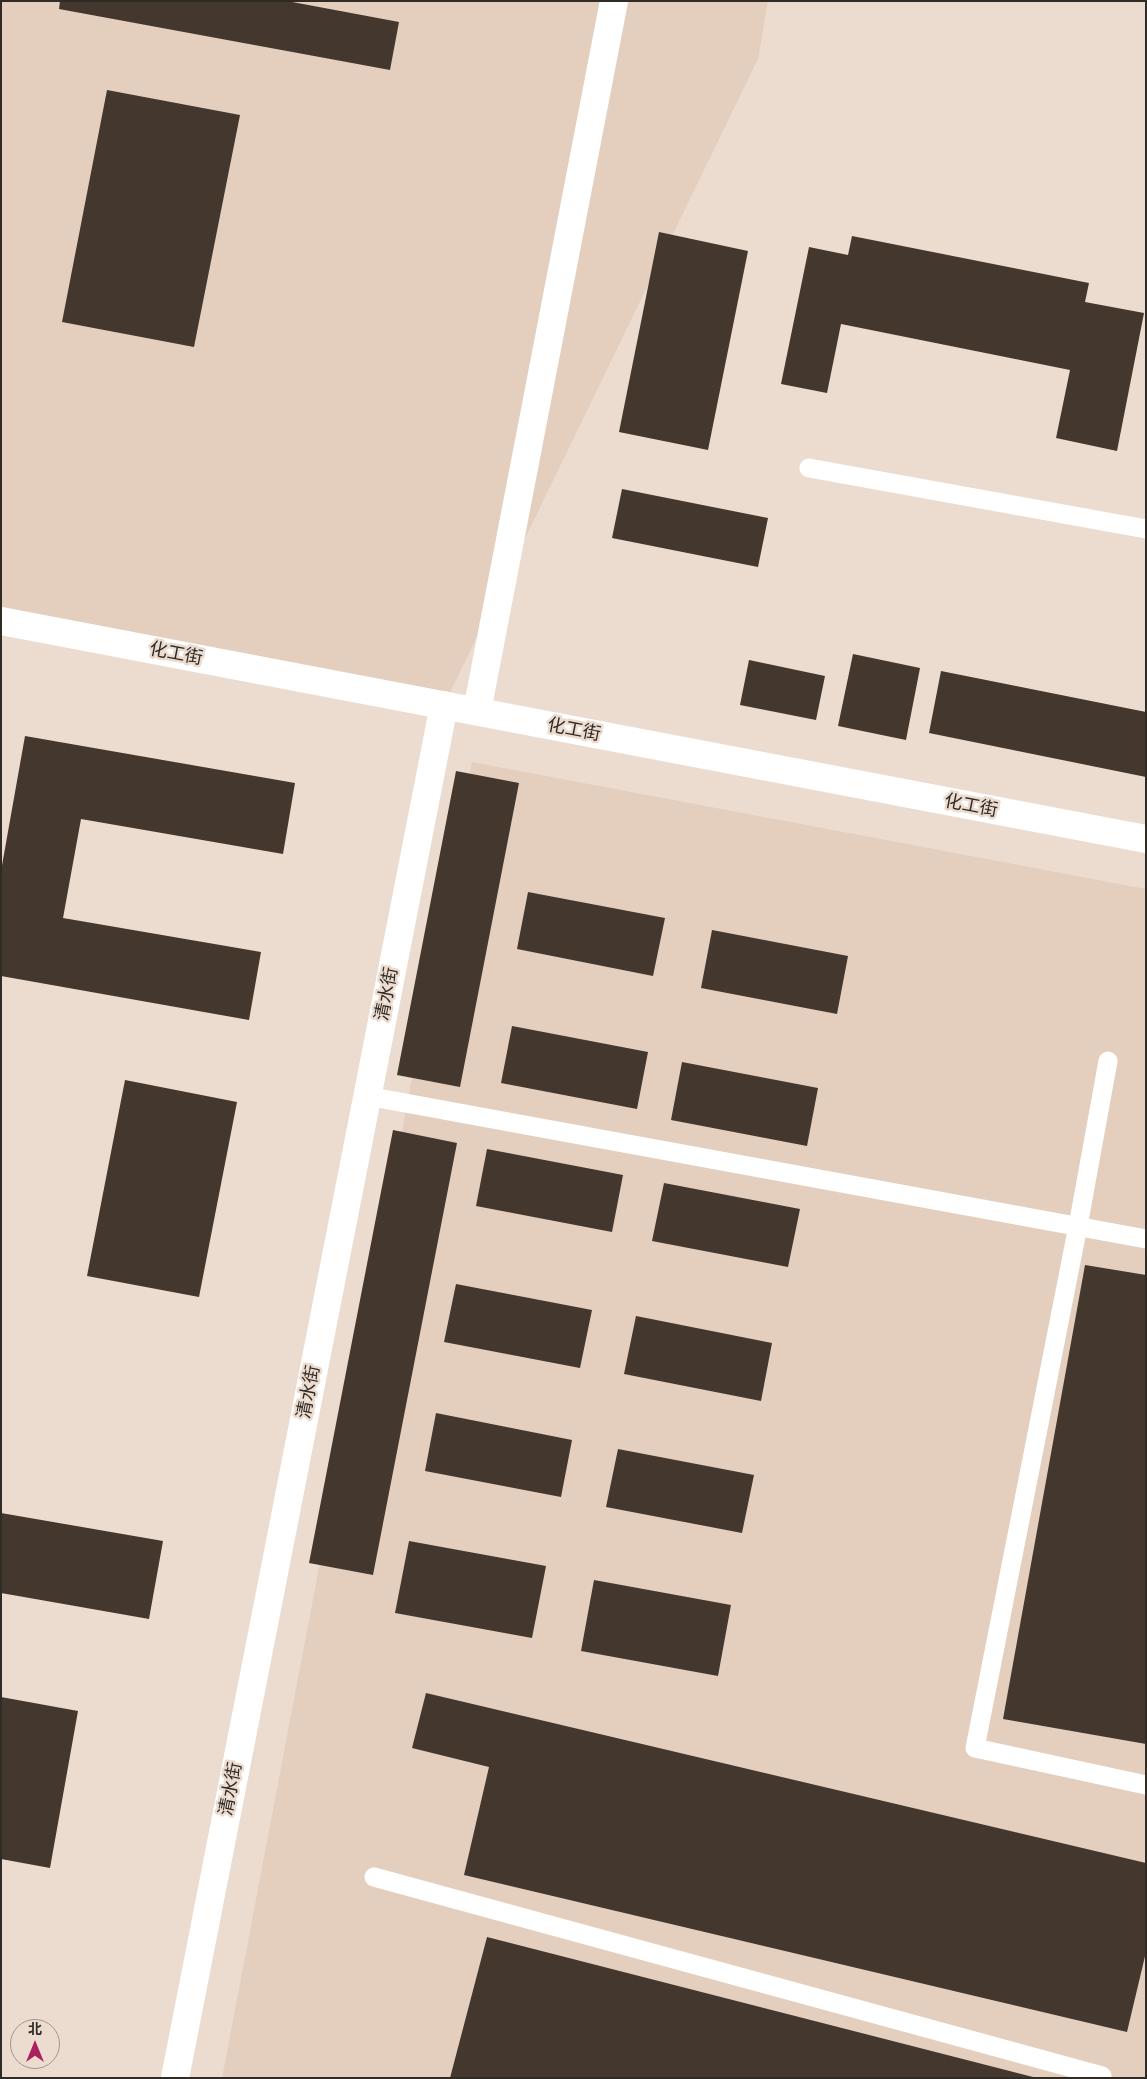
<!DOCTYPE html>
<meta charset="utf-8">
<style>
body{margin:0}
#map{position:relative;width:1147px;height:2079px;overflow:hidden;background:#ecdcd0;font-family:Rubik,"Noto Sans SC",sans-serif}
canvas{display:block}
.frame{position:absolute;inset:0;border:2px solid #312b26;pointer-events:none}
.north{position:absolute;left:10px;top:2019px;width:50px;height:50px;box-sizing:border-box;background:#ecdcd0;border:1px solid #a1958c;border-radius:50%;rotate:0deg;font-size:14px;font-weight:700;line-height:20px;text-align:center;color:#312b26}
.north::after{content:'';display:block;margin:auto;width:18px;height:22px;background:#ac2060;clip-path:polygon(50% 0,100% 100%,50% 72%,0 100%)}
</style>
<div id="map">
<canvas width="1147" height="2079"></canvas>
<div class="frame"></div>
<div class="north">北</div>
</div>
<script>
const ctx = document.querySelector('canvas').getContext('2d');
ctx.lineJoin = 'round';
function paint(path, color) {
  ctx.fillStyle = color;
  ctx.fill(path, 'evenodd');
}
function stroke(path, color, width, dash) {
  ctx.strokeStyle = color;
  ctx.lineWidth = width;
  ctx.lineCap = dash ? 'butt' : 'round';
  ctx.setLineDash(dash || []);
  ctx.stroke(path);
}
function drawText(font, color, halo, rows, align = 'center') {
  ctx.font = font + ' Rubik,"Noto Sans SC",sans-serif';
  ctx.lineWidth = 5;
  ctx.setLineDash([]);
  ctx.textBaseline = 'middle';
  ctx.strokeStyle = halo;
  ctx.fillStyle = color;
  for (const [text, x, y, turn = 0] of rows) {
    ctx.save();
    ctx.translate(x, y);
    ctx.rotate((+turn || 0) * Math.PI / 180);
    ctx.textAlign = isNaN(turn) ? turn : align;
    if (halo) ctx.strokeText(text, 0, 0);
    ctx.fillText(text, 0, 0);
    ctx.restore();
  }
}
paint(new Path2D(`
 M 1,1 L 768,1 L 758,59 L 444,705 L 1,622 Z
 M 472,762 L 1146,889 L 1146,2078 L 222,2078 Z`), '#e4cfbe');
paint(new Path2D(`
 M 60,1 L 287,1 L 399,22 L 390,70 L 59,9 Z
 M 107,90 L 240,115 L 194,347 L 62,322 Z
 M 659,232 L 748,251 L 708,450 L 619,432 Z
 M 852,236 L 1089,283 L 1085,302 L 1144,313 L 1117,451 L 1056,438 L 1070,370 L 841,324 L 827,393 L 781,384 L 809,247 L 848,255 Z
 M 622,489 L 768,518 L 758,567 L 612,538 Z
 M 853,654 L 920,668 L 906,740 L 838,726 Z
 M 749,660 L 825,676 L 816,720 L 740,705 Z
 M 941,671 L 1146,712 L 1146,777 L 929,733 Z
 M 25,736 L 295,783 L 283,854 L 81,819 L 63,918 L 261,952 L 249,1020 L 1,976 L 1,871 Z
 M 456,771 L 519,783 L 460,1087 L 397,1075 Z
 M 528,892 L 665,918 L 653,976 L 517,949 Z
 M 712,930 L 848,956 L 837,1014 L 701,988 Z
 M 512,1026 L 648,1052 L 637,1109 L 501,1083 Z
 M 682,1062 L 818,1088 L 807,1146 L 671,1120 Z
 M 125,1080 L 237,1102 L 199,1297 L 87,1276 Z
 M 393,1130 L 457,1143 L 373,1575 L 309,1563 Z
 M 487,1149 L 623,1175 L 612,1232 L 476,1206 Z
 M 664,1183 L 800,1209 L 788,1267 L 652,1241 Z
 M 1085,1265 L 1146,1275 L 1146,1744 L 1003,1719 Z
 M 456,1284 L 592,1310 L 580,1368 L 444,1342 Z
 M 636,1316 L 772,1343 L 761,1401 L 624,1374 Z
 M 436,1413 L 572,1440 L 561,1497 L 425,1471 Z
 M 618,1449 L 754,1475 L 742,1533 L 606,1507 Z
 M 1,1513 L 163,1541 L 149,1619 L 1,1593 Z
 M 409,1541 L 546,1566 L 532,1638 L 395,1613 Z
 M 594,1580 L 731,1605 L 718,1676 L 581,1651 Z
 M 426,1693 L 1146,1863 L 1146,1952 L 1127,2032 L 464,1875 L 489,1767 L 412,1748 Z
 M 1,1697 L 78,1711 L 50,1868 L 1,1859 Z
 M 487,1937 L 1033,2077 L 1033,2078 L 450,2078 Z`), '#44372d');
stroke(new Path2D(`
 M 809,468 L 1146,529
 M 1108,1061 L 1078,1226 L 975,1748 L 1146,1785
 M 367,1096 L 1146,1239
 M 374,1877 L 1102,2076 L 1101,2078`), '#fff', 19);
stroke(new Path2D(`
 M 477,711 L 614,1`), '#fff', 28);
stroke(new Path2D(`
 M 1,621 L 1146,839
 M 175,2078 L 444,705`), '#fff', 28);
drawText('18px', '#312b26', '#ecdcd0', [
 ["化工街",176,654,11],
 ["化工街",574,730,11],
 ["化工街",971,806,11],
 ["清水街",387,994,-79],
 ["清水街",309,1392,-79],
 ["清水街",231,1789,-79]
]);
</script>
